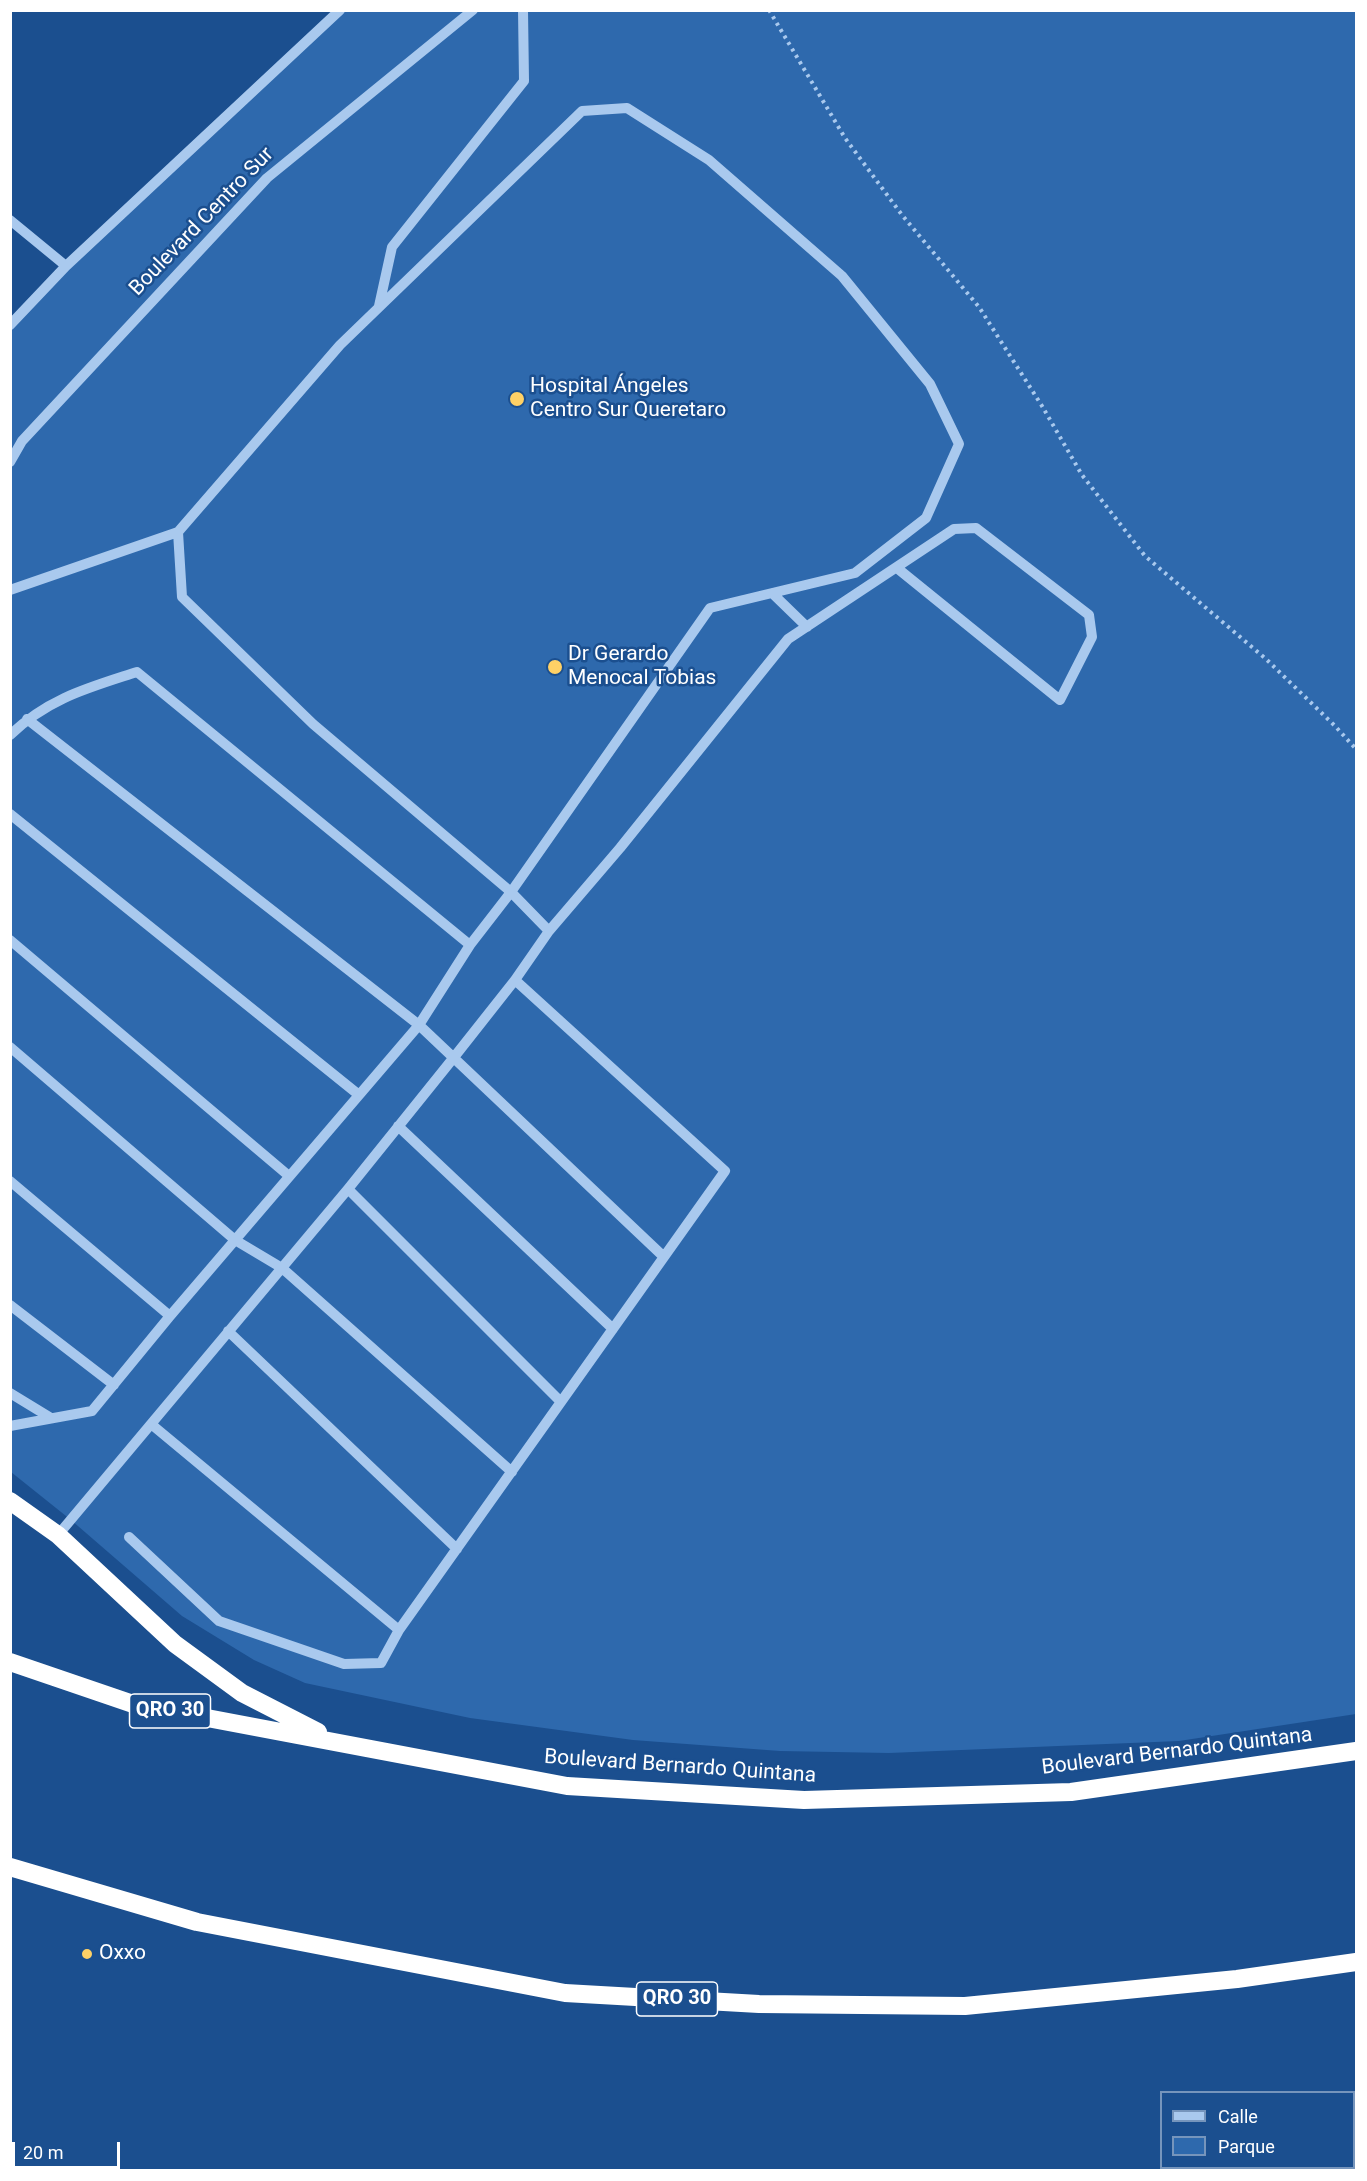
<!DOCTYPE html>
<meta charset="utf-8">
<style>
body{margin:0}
#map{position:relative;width:1367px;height:2181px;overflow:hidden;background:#1b4f8f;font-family:Roboto,sans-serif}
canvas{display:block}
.frame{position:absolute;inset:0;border:12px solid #fff;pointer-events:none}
.legend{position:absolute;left:1160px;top:2091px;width:195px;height:78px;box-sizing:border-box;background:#1b4f8f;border:2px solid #7695bc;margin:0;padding:8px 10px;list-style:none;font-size:18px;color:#fff}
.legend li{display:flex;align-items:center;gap:12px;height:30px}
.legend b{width:30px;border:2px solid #7695bc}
.scale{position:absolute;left:12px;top:2142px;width:108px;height:27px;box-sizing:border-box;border:3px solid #fff;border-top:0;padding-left:8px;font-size:18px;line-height:21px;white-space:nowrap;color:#fff;-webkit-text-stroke:4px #1b4f8f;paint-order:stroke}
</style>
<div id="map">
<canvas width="1367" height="2181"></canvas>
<div class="frame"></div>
<ul class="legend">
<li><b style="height:8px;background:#a9c9ee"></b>Calle</li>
<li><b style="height:16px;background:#2e69ad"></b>Parque</li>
</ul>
<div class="scale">20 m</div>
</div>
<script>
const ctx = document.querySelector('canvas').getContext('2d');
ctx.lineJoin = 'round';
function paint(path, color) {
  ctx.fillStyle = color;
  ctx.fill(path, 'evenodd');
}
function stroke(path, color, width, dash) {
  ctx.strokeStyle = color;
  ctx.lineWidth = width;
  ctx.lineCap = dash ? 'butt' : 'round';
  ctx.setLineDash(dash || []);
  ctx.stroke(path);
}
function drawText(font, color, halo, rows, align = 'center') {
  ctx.font = font + ' Roboto,sans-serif';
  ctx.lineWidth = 5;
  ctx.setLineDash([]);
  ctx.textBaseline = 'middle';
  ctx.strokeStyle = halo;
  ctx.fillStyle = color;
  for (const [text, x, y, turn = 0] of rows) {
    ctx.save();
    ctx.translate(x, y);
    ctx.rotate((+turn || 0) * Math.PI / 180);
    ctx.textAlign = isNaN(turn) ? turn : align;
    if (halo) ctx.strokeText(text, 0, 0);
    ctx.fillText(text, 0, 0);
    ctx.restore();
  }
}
paint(new Path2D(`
 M 340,11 L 1356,11 L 1356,1714 L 1179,1741 L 889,1753 L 780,1751 L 633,1740 L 470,1718 L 305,1683 L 254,1660 L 182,1616 L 71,1520 L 11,1472 L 10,325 Z`), '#2e69ad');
stroke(new Path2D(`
 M 769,10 L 845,138 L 902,215 L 979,307 L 1042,406 L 1082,475 L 1145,556 L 1266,659 L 1335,726 L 1356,749`), '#a9c9ee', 4, [3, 4.5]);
stroke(new Path2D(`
 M 10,220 L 66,266
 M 379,306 L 392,247 L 524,81 L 523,10
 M 10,325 L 66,266 L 340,10
 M 10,462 L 22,441 L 267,178 L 473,10
 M 10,590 L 178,532
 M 772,593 L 807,627
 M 27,719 L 419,1025 L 664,1257
 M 10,735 C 49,698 88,688 137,672 L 470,945
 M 10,814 L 359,1095
 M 10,940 L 289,1176
 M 10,1047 L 235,1240 L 282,1268 L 512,1472
 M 398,1126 L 613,1329
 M 10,1181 L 170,1316
 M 348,1189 L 561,1402
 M 10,1305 L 114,1385
 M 228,1331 L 457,1549
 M 10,1393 L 51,1418
 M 151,1424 L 399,1630
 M 10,1426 L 92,1411 L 170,1316 L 419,1025 L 470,945 L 511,892 L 710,608 L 855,573 L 926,518 L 959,444 L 930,384 L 842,276 L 709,160 L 627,108 L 582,111 L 340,345 L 178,532 L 182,597 L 313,724 L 511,892 L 549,931
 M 58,1535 L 348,1189 L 455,1056 L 515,980 L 549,931 L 620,848 L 788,639 L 954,529 L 976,528 L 1089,615 L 1092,637 L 1060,700 L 897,568
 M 129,1537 L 219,1621 L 344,1664 L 381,1663 L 399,1630 L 725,1171 L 515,980`), '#a9c9ee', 10);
stroke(new Path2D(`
 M 10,1501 L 58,1535 L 175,1644 L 242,1693 L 318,1732
 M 10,1662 L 133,1704 L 567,1786 L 804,1800 L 1071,1792 L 1356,1751
 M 10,1867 L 197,1922 L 565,1993 L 759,2004 L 965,2006 L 1237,1979 L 1356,1962`), '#fff', 18);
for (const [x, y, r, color] of [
 [517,399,8,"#ffd166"],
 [555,667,8,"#ffd166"],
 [87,1954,6,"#ffd166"]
]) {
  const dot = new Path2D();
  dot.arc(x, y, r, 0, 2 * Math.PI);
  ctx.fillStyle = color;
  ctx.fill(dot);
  stroke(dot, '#1b4f8f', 2);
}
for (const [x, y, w] of [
 [170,1711,81],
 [677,1999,81]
]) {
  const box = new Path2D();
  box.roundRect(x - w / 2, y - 17, w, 34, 4.5);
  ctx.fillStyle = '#1b4f8f';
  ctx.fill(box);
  stroke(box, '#fff', 1.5);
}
drawText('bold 20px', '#fff', null, [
 ["QRO 30",170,1711],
 ["QRO 30",677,1999]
]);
drawText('21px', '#fff', '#1b4f8f', [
 ["Boulevard Centro Sur",202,222,-46],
 ["Boulevard Bernardo Quintana",1177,1752,-7],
 ["Boulevard Bernardo Quintana",680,1767,4]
]);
drawText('21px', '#fff', '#1b4f8f', [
 ["Hospital Ángeles",530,387],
 ["Centro Sur Queretaro",530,411],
 ["Dr Gerardo",568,655],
 ["Menocal Tobias",568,679],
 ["Oxxo",99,1954]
], 'left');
</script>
